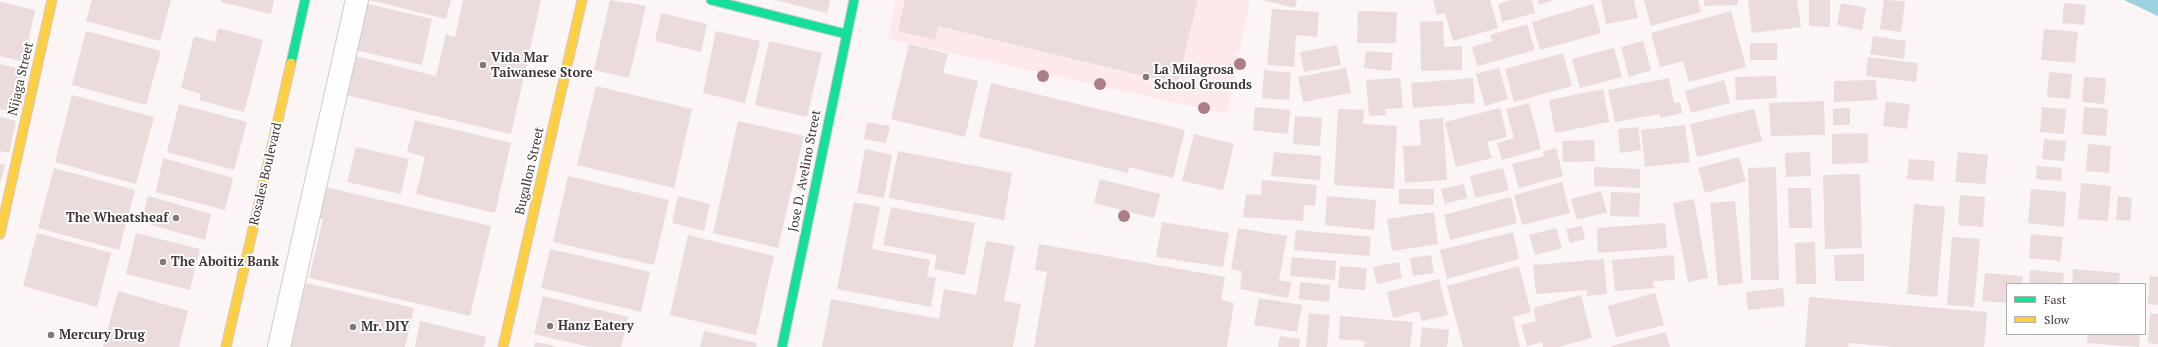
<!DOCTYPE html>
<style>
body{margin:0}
#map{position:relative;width:2158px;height:347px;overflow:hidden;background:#fbf5f5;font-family:"PT Serif",serif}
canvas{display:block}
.legend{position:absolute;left:2006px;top:283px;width:140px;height:52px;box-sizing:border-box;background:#fff;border:1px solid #b2aeae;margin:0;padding:5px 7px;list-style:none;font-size:12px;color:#3f3535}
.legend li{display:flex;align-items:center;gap:8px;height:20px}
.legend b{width:20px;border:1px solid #b2aeae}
</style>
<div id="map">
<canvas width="2158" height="347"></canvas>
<ul class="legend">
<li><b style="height:5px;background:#16e098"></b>Fast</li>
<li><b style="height:5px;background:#ffcf43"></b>Slow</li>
</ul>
</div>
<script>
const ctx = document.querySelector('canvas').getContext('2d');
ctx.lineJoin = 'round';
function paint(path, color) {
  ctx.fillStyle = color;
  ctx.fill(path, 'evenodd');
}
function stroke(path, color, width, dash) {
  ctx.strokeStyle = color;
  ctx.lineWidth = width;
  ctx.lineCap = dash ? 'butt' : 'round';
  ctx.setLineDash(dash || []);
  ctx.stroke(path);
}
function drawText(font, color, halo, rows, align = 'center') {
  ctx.font = font + ' "PT Serif",serif';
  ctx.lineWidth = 4;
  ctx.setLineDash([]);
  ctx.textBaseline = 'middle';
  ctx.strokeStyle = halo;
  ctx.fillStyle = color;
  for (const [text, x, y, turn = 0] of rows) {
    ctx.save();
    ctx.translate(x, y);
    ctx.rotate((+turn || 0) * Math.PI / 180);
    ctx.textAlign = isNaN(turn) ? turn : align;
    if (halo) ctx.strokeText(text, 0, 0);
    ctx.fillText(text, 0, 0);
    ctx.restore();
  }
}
paint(new Path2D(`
 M 896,0 L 1250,0 L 1227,114 L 888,39 Z`), '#fde9ea');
paint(new Path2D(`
 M 2124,0 L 2158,0 L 2158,16 Z`), '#9cd1de');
paint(new Path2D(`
 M 92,0 L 171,0 L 160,41 L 86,21 Z
 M 221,0 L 274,0 L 271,14 L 221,2 Z
 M 369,0 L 451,0 L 446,19 Z
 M 463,0 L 541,0 L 511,134 L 342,94 L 351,55 L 436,76 L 446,34 L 455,37 Z
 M 610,0 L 646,6 L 629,78 L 594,70 Z
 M 775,0 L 830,0 L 827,13 Z
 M 905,0 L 1198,0 L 1177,84 L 938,26 L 935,40 L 898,31 Z
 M 1263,0 L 1297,0 L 1295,8 Z
 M 1433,0 L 1490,0 L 1498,28 L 1453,41 L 1445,13 L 1437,15 Z
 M 1510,0 L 1532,0 L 1535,13 L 1502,22 L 1498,4 Z
 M 1538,0 L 1554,0 L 1539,5 Z
 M 1601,0 L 1634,0 L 1638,18 L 1606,24 Z
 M 1644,0 L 1698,0 L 1701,12 L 1651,26 Z
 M 1704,0 L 1738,0 L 1738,5 L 1704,6 Z
 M 1748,0 L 1797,0 L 1801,27 L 1752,33 Z
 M 1809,0 L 1830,0 L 1830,27 L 1809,26 Z
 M 1884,0 L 1905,1 L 1901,32 L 1880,29 Z
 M 0,2 L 35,10 L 24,62 L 0,56 Z
 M 364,3 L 432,19 L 422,65 L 354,50 Z
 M 1841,3 L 1866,8 L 1862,30 L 1837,25 Z
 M 2064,3 L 2086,5 L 2084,25 L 2062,23 Z
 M 1593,4 L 1601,33 L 1540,50 L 1532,22 Z
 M 1272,9 L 1319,12 L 1317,37 L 1296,35 L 1294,67 L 1267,65 Z
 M 1358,11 L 1397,12 L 1396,43 L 1357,43 Z
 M 1731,11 L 1746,67 L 1689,82 L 1683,61 L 1660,67 L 1651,33 Z
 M 661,13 L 707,24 L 701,52 L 655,41 Z
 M 1443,21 L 1444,47 L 1462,46 L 1462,70 L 1421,71 L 1420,22 Z
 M 1527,24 L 1535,50 L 1477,66 L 1472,47 L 1492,41 L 1490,35 Z
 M 218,28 L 263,40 L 244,112 L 199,100 L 201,94 L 181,88 L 194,36 L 215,42 Z
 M 2044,29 L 2078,32 L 2075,63 L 2041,60 Z
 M 86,31 L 161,51 L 146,105 L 72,85 Z
 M 716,31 L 760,41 L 745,103 L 703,93 Z
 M 1873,36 L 1906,41 L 1904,59 L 1870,54 Z
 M 769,41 L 822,53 L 807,117 L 755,105 Z
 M 1643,41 L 1651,70 L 1629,77 L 1621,47 Z
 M 1750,43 L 1777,43 L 1777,60 L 1750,60 Z
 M 909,44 L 948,54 L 943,73 L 978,81 L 965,137 L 891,119 Z
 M 1337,45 L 1341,65 L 1304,72 L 1300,52 Z
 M 1614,48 L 1622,77 L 1580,88 L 1572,59 Z
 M 1366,51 L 1393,53 L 1391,71 L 1364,68 Z
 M 1563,53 L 1572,86 L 1514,102 L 1505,69 Z
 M 1868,57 L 1918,63 L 1916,82 L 1866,76 Z
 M 0,64 L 24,70 L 14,112 L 0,109 Z
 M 1346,68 L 1351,93 L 1303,102 L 1298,77 Z
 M 1499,68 L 1508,99 L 1485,106 L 1476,74 Z
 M 1264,70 L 1291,73 L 1289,100 L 1262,98 Z
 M 2049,72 L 2072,74 L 2070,99 L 2047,97 Z
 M 1776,76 L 1777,98 L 1736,100 L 1735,77 Z
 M 2084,77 L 2106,78 L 2104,104 L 2082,102 Z
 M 1400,78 L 1403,108 L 1385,109 L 1386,115 L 1369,116 L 1366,80 Z
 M 1473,78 L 1475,103 L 1413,108 L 1411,83 Z
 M 1669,78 L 1674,103 L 1680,102 L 1682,113 L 1661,118 L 1660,114 L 1615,122 L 1608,90 Z
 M 1724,80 L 1730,103 L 1691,113 L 1685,91 Z
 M 1876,80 L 1877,100 L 1834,102 L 1834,81 Z
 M 991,83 L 1185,130 L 1173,178 L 1129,167 L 1128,173 L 979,137 Z
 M 596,86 L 692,109 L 674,188 L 577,165 Z
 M 1603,89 L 1609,122 L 1555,133 L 1549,100 Z
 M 72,95 L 154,117 L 136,184 L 55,162 Z
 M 1824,101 L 1825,135 L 1771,136 L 1769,103 Z
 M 1886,102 L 1910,104 L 1907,129 L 1883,126 Z
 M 1529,103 L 1541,149 L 1502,160 L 1497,143 L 1514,138 L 1506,109 Z
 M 179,104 L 247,122 L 234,170 L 167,152 Z
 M 1255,107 L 1290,110 L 1288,134 L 1253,130 Z
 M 2042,107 L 2066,109 L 2064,134 L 2040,132 Z
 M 2084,107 L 2108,109 L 2106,136 L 2082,134 Z
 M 1500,108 L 1507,137 L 1487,142 L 1492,158 L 1456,167 L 1445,122 Z
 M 1850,108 L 1850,125 L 1833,125 L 1833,109 Z
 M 1338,109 L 1364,110 L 1363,124 L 1397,126 L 1394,189 L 1334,185 Z
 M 1754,109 L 1762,141 L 1697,157 L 1690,124 Z
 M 1295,116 L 1322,118 L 1320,146 L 1293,144 Z
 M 0,117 L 16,121 L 9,153 L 0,151 Z
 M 1443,118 L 1447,180 L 1405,183 L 1403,146 L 1421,145 L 1419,120 Z
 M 415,120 L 511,143 L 495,213 L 416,194 L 425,157 L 407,152 Z
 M 738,121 L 804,136 L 778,248 L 713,233 Z
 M 867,122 L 890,126 L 886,143 L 864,139 Z
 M 1685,125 L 1690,162 L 1645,167 L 1641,130 Z
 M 1638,127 L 1641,150 L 1620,153 L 1618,129 Z
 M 1868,133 L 1868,163 L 1832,164 L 1832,134 Z
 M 1194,134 L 1234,144 L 1223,190 L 1182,181 Z
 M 2044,139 L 2066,141 L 2064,161 L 2042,159 Z
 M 1594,140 L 1595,161 L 1563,162 L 1562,141 Z
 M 2088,144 L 2111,146 L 2109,173 L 2086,171 Z
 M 356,147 L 409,159 L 401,194 L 347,182 Z
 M 1556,148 L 1563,176 L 1519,188 L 1512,164 L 1544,156 L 1543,152 Z
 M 865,149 L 892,155 L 884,198 L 857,193 Z
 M 898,151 L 1012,173 L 1004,220 L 889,198 Z
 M 1274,152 L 1321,156 L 1320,180 L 1271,176 Z
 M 1810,152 L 1811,176 L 1786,177 L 1785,153 Z
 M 1958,152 L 1988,155 L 1985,184 L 1955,182 Z
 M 1739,157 L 1746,181 L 1705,193 L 1698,168 Z
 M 163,158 L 233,178 L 225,210 L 156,192 Z
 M 1909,159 L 1935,161 L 1933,181 L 1907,179 Z
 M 0,163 L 5,165 L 0,184 Z
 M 2037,166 L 2062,168 L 2061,181 L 2036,179 Z
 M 1594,167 L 1640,169 L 1640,188 L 1594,186 Z
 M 1776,167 L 1779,280 L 1751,280 L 1748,168 Z
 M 54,168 L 135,190 L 119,250 L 38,228 Z
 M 1503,168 L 1509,190 L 1475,198 L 1470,176 Z
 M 1860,174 L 1862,248 L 1825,249 L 1823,175 Z
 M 568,176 L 669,200 L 654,265 L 553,242 Z
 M 1100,179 L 1160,194 L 1154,218 L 1094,203 Z
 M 1262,180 L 1317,185 L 1315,206 L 1304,205 L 1303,221 L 1243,217 L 1246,194 L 1261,195 Z
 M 1562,182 L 1570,213 L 1522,225 L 1514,195 Z
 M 2081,183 L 2111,186 L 2108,221 L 2078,219 Z
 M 1464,184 L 1467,198 L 1445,204 L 1441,189 Z
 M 321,186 L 491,226 L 470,316 L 309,278 L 323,219 L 315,216 Z
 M 1788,188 L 1811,188 L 1812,228 L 1789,228 Z
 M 1399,189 L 1434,189 L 1434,205 L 1399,204 Z
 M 2031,189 L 2066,192 L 2064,227 L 2028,223 Z
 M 1601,191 L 1607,212 L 1577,220 L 1571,199 Z
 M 1611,192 L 1640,193 L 1639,217 L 1610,216 Z
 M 1960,195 L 1985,197 L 1983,227 L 1958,225 Z
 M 148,196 L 211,214 L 205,240 L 141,222 Z
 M 678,196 L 710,204 L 704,231 L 672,223 Z
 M 1327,196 L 1376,200 L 1374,230 L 1325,225 Z
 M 2118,196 L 2132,198 L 2130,221 L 2116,220 Z
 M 1511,197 L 1517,223 L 1450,240 L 1444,215 Z
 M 1694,199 L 1708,278 L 1688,282 L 1673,203 Z
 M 1735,201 L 1743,283 L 1718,286 L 1710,203 Z
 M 854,202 L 880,207 L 872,249 L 930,260 L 927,276 L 936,278 L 931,307 L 837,289 Z
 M 1914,204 L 1945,207 L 1937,297 L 1907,294 Z
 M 891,207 L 975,223 L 965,275 L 934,269 L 937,255 L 883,245 Z
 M 1434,212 L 1438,244 L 1392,251 L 1387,219 Z
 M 1162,222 L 1229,233 L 1223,267 L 1156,257 Z
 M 1665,223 L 1667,248 L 1598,253 L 1597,228 Z
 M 1582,226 L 1585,239 L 1570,243 L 1566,229 Z
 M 1238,228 L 1287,236 L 1279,280 L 1291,282 L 1288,298 L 1240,289 L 1242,271 L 1231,269 Z
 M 1556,228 L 1562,248 L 1535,255 L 1529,235 Z
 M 1296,230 L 1371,237 L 1369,256 L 1294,250 Z
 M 1513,232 L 1519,259 L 1447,279 L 1440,250 Z
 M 37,233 L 111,253 L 97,307 L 23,286 Z
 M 136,233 L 200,249 L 190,290 L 126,274 Z
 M 2031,234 L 2063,237 L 2060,261 L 2029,258 Z
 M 688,235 L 774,256 L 756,335 L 670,315 Z
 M 1952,237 L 1980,239 L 1974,307 L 1947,305 Z
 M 986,241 L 1015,246 L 1004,301 L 1021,304 L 1013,347 L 822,347 L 831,299 L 939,319 L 944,289 L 976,295 Z
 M 1815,242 L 1816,284 L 1796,284 L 1795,243 Z
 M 1039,244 L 1225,277 L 1221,300 L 1234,303 L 1227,347 L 1034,347 L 1047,272 L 1035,270 Z
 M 550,249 L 650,272 L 641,312 L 541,288 Z
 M 1864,254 L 1864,281 L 1835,281 L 1834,255 Z
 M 1431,255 L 1434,273 L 1413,276 L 1410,258 Z
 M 1674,255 L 1675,280 L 1653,281 L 1654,288 L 1615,291 L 1612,260 Z
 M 1292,257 L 1336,261 L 1335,280 L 1290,276 Z
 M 1604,259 L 1607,294 L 1587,296 L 1587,290 L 1536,294 L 1533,265 Z
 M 1399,262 L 1402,278 L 1377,284 L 1373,267 Z
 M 1340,266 L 1367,268 L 1365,290 L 1338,288 Z
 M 1519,266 L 1531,312 L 1513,317 L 1520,347 L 1463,347 L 1447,286 Z
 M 2073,269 L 2120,273 L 2119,284 L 2072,284 Z
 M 2030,270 L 2064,273 L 2063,284 L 2029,284 Z
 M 1985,273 L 2023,276 L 2022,284 L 2007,284 L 2007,303 L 1982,301 Z
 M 2150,276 L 2158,277 L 2158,305 L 2148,304 Z
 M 1439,279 L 1448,315 L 1422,321 L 1419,311 L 1393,318 L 1387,292 Z
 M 1300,282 L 1330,285 L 1329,302 L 1299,299 Z
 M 306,283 L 414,308 L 405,347 L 291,347 Z
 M 1783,288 L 1785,306 L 1748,310 L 1746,292 Z
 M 118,291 L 188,311 L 179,347 L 103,347 Z
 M 1655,293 L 1664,325 L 1616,337 L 1608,306 Z
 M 1581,295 L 1592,338 L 1558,347 L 1543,347 L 1542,342 L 1527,346 L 1521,325 L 1536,321 L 1533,308 Z
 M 543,296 L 628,317 L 621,347 L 590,347 L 534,334 Z
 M 1809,297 L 1987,312 L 1984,347 L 1894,347 L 1849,343 L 1848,347 L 1805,347 Z
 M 1259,298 L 1302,305 L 1297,332 L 1254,325 Z
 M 1309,313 L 1330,315 L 1327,347 L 1306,347 Z
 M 2150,313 L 2158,314 L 2158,344 L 2148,343 Z
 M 1340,316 L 1413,322 L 1410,347 L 1364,347 L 1365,341 L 1339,339 Z
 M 420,321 L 486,337 L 484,347 L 415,347 Z
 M 1422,327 L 1449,330 L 1447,347 L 1420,347 Z
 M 704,331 L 757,343 L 756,347 L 700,347 Z
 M 1666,332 L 1670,347 L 1611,347 L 1611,346 Z
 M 2088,334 L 2140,334 L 2139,347 L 2087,343 Z
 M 1280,336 L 1300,339 L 1299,347 L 1278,347 Z
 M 535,342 L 555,346 L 555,347 L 534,347 Z`), '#ebdbdb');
const street = new Path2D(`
 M 279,347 L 357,0`);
const fast = new Path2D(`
 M 711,0 L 846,34
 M 291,63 L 305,0
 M 782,347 L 854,0`);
const slow = new Path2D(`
 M 0,234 L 52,0
 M 226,347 L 291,63
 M 503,347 L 582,0`);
stroke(street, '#d1caca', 24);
stroke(fast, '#d1caca', 11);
stroke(slow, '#d1caca', 11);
stroke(street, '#fefefe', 22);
stroke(fast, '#16e098', 9);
stroke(slow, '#ffcf43', 9);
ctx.fillStyle = '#ac7f84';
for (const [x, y] of [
 [1240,64],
 [1043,76],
 [1100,84],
 [1204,108],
 [1124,216]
]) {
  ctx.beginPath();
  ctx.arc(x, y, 6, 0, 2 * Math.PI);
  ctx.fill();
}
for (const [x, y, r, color] of [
 [483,65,4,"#817878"],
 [1146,77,4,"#817878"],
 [176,218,4,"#817878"],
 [163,262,4,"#817878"],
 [550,326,4,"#817878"],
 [353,327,4,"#817878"],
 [51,335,4,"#817878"]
]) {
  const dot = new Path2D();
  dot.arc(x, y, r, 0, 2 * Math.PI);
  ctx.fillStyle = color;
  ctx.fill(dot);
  stroke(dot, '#fff', 1.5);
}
drawText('bold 13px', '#3f3535', '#fff', [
 ["Vida Mar",491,58],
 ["Taiwanese Store",491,73],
 ["La Milagrosa",1154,70],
 ["School Grounds",1154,85],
 ["The Wheatsheaf",168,218,"right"],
 ["The Aboitiz Bank",171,262],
 ["Hanz Eatery",558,326],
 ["Mr. DIY",361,327],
 ["Mercury Drug",59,335]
], 'left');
drawText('13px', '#3f3535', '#fff', [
 ["Nijaga Street",21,79,-77],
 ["Bugallon Street",530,171,-77],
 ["Jose D. Avelino Street",805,171,-79],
 ["Rosales Boulevard",266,174,-77]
]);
</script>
